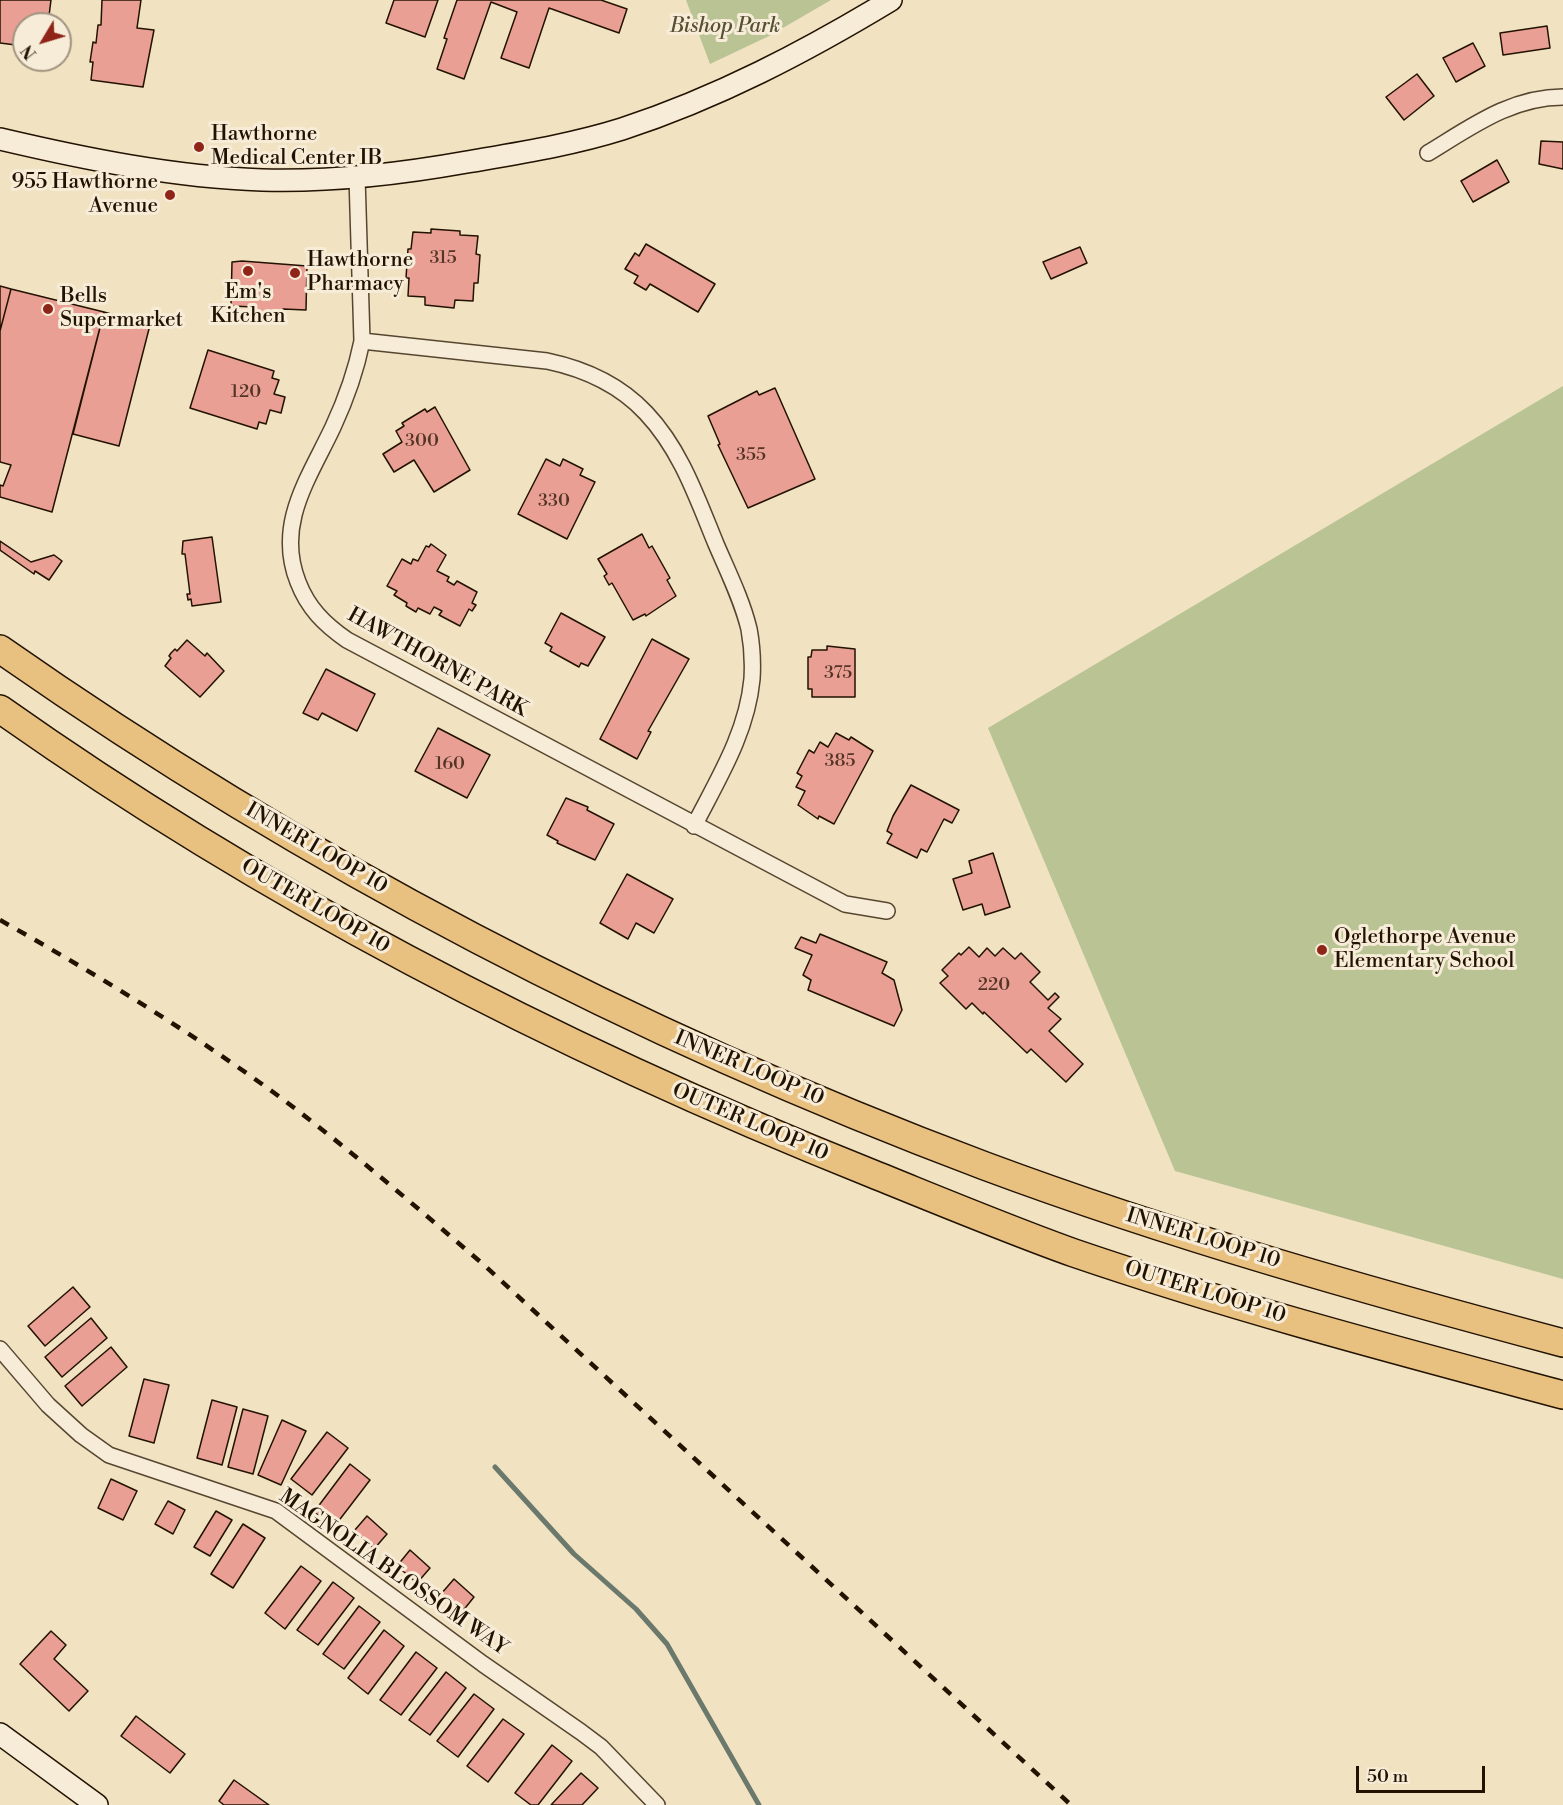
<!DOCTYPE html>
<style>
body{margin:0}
#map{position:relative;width:1563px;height:1805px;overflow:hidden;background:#f1e2c2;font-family:"Libre Bodoni",serif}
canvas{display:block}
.north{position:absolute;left:12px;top:12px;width:60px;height:60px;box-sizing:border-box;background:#f6ecd7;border:2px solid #a19581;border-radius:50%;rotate:232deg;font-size:16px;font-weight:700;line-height:24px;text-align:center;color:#221200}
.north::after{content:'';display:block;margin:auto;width:21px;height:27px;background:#8f2418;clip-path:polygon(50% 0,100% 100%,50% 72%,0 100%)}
.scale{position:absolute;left:1356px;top:1766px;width:129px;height:27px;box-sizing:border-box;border:3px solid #221200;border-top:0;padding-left:8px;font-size:18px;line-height:21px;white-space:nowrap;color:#221200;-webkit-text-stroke:4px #f6ecd7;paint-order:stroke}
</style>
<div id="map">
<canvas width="1563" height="1805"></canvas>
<div class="north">N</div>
<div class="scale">50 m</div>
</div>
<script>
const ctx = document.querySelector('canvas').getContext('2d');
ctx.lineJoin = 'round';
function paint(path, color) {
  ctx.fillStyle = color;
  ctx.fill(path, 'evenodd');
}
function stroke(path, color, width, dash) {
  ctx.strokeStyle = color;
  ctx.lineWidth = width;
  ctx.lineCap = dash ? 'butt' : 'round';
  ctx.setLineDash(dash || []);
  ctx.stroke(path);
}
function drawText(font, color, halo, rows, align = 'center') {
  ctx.font = font + ' "Libre Bodoni",serif';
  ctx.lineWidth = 6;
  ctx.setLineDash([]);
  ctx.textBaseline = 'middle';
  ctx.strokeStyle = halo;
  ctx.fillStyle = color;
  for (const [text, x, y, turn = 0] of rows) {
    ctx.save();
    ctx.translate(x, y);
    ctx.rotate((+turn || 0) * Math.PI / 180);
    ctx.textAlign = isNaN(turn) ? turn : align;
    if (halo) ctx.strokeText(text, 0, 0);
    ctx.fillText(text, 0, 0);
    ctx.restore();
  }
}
paint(new Path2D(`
 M 686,0 L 831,0 L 769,36 L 710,64 Z
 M 1563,386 L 1563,1279 L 1175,1171 L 988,728 Z`), '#b9c393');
stroke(new Path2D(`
 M 495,1467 L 574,1554 L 636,1609 L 667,1644 L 759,1805`), '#6b796d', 5);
const building = new Path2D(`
 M 0,0 L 51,0 L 48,24 L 24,24 L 24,46 L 0,43 Z
 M 102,0 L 141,0 L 137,28 L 154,30 L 143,87 L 91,80 L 93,62 L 90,62 L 93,42 L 96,43 L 98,25 L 101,25 Z
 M 394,0 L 438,0 L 425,37 L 386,23 Z
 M 457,0 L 601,0 L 627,9 L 619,33 L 549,8 L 529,68 L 501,58 L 517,12 L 491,2 L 464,79 L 437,69 L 447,39 L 444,38 Z
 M 1547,26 L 1550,48 L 1503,55 L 1500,33 Z
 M 1473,43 L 1485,66 L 1456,82 L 1443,58 Z
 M 1417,74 L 1434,96 L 1404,120 L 1386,97 Z
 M 1541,141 L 1563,142 L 1563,169 L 1539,164 Z
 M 1497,160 L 1509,182 L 1473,202 L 1461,181 Z
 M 431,229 L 460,231 L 460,235 L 478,236 L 476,254 L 480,255 L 478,283 L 474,283 L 473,301 L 455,300 L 454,308 L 425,305 L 425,297 L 408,296 L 409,278 L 406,278 L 408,249 L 411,249 L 413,232 L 431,233 Z
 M 646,244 L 715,284 L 698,312 L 650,284 L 646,290 L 634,283 L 638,276 L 625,269 L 635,253 L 639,256 Z
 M 1080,247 L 1087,263 L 1051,279 L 1043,262 Z
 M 242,261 L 307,266 L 306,310 L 283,309 L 282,313 L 254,312 L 254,307 L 231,306 L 232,262 Z
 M 0,286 L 11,289 L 0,331 Z
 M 11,289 L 104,312 L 52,512 L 0,497 L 0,485 L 3,486 L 11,465 L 0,462 L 0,331 Z
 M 104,312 L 150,325 L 119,446 L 73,434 Z
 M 208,350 L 274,371 L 272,378 L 279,380 L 274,394 L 285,397 L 281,413 L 270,410 L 266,424 L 259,422 L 257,429 L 190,408 Z
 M 775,388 L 815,479 L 748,508 L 718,445 L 720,444 L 708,416 L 757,391 L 759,395 Z
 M 435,407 L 470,470 L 434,492 L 414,460 L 394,472 L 383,454 L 402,442 L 396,431 L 404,426 L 402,423 L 425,409 L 427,412 Z
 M 546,459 L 560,466 L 563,459 L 583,469 L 580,475 L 595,482 L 567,539 L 518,514 Z
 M 642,534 L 649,548 L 652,546 L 670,578 L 667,580 L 676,596 L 646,616 L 645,614 L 633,620 L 612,583 L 609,585 L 604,576 L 607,574 L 598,559 Z
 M 212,537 L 221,602 L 192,606 L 191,599 L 188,600 L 187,594 L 190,594 L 185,554 L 182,554 L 183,541 Z
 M 0,541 L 31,562 L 54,555 L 62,561 L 49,580 L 35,571 L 34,574 L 0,550 Z
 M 431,544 L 446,555 L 437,571 L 449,577 L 447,581 L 454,585 L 457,581 L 477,592 L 472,603 L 476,605 L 472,611 L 469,609 L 460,626 L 439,615 L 442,611 L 434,607 L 430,614 L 418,608 L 416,612 L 406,606 L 407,603 L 394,595 L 397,591 L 387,586 L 402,559 L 411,564 L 413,559 L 418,561 L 426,546 L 429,547 Z
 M 561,613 L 605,637 L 588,666 L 581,663 L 579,667 L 550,651 L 552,647 L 545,643 Z
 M 652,639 L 689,659 L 648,731 L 651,732 L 637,759 L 600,739 Z
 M 187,640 L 205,656 L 207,653 L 224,671 L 200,697 L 165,666 L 171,658 L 169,656 L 171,653 L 175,649 L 177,651 Z
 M 827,646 L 855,649 L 855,697 L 812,697 L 812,689 L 808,689 L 808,657 L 811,657 L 812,650 L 827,650 Z
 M 326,669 L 375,694 L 357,731 L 322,713 L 318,720 L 303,713 Z
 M 438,728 L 490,755 L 467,798 L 415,771 Z
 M 836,733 L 849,740 L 851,737 L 873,751 L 834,824 L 819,816 L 818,819 L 798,805 L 805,791 L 796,787 L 802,776 L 797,773 L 809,750 L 814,753 L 820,742 L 828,747 Z
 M 911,785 L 959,810 L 952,823 L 944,819 L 927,852 L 921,849 L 917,858 L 887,843 L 892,834 L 887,831 L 893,816 Z
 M 566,798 L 588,807 L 587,810 L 614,824 L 595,860 L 557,843 L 558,841 L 547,835 Z
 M 993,853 L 1010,907 L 985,915 L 982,904 L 963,910 L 953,879 L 972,873 L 969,861 Z
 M 627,874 L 673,899 L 654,933 L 636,923 L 628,939 L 600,923 Z
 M 820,934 L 887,962 L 882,973 L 894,980 L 902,1010 L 894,1026 L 808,990 L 811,980 L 803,975 L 812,955 L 795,948 L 801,937 L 816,943 Z
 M 969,947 L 979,957 L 987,948 L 995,956 L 1003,948 L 1015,959 L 1021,953 L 1040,972 L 1030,982 L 1048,1000 L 1055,993 L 1059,997 L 1048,1008 L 1061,1019 L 1049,1031 L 1083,1064 L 1066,1082 L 1031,1049 L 1027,1053 L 984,1012 L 983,1014 L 972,1003 L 966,1009 L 940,983 L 948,976 L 942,970 L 959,953 L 961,955 Z
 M 73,1287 L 90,1307 L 45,1346 L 28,1326 Z
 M 91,1318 L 107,1338 L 62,1377 L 45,1357 Z
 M 111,1347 L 127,1367 L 82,1406 L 65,1386 Z
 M 144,1379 L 169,1385 L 154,1443 L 129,1436 Z
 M 212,1400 L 237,1407 L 222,1465 L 197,1458 Z
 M 243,1409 L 268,1416 L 253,1474 L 228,1467 Z
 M 282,1420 L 306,1431 L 281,1485 L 258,1475 Z
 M 327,1432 L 348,1448 L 312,1495 L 291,1479 Z
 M 350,1464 L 370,1480 L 334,1527 L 314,1512 Z
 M 111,1479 L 137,1491 L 123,1520 L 98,1508 Z
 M 168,1501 L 185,1510 L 173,1534 L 155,1524 Z
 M 216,1511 L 232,1520 L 210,1556 L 194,1547 Z
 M 367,1516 L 387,1534 L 374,1549 L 354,1531 Z
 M 243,1524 L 265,1538 L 233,1588 L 211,1574 Z
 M 410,1550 L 430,1568 L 417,1583 L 397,1566 Z
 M 301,1566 L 321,1581 L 285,1629 L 265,1613 Z
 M 454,1579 L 474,1597 L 462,1612 L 441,1594 Z
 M 333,1582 L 354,1598 L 318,1645 L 297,1630 Z
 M 359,1606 L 380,1622 L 344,1669 L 323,1654 Z
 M 384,1630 L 404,1646 L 368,1694 L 348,1678 Z
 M 51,1631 L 66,1645 L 54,1659 L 88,1691 L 69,1711 L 20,1664 Z
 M 416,1652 L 437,1668 L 401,1715 L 380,1700 Z
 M 446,1672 L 466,1688 L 430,1735 L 409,1720 Z
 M 474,1694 L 494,1709 L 458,1757 L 437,1741 Z
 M 136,1716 L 185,1754 L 170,1773 L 121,1736 Z
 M 503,1719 L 524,1734 L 488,1782 L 467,1766 Z
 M 552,1745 L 572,1761 L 538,1805 L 531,1805 L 515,1793 Z
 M 581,1773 L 598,1788 L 582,1805 L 551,1805 Z
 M 234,1780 L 269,1805 L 224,1805 L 219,1801 Z`);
paint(building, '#e99f94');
stroke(building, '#221200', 1.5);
const street = new Path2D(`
 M 1428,153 C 1471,127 1511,97 1563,97
 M 357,177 L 362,341 C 356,371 346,399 333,427 C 309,478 275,524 298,582 C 308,608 324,624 347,640 L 845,904 L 887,911
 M 362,341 L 547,361 C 585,369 619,384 646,413 C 681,450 697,498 716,544 C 728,572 742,600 749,629 C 752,645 753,663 752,679 C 747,733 718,779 694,826
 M 0,1349 L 48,1405 L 81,1435 L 109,1455 L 276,1511 L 483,1664 L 581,1732 L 601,1747 L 657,1805`);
const secondary = new Path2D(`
 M 0,139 C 85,159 174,177 262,180 C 330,182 400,174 467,162 C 519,153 571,145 622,129 C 717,98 805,52 891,0
 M 0,1734 L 97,1805`);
const highway = new Path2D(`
 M 0,649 C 304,862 636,1035 985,1166 C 1173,1236 1368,1291 1563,1343
 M 0,709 C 270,900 567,1052 873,1174 C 940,1201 1007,1229 1074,1253 C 1235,1308 1399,1351 1563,1395`);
stroke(street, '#564630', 18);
stroke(secondary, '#221200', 24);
stroke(highway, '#221200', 30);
stroke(street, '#f6ecd7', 15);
stroke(secondary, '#f6ecd7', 21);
stroke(highway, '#e8c181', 27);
stroke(new Path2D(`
 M 0,920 C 94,973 186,1029 273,1092 C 346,1146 415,1206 484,1265 L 1071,1805`), '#221200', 4.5, [10, 10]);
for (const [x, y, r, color] of [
 [199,147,6,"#8f2418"],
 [170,195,6,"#8f2418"],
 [248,271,6,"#8f2418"],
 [295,273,6,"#8f2418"],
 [48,309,6,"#8f2418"],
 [1322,950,6,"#8f2418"]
]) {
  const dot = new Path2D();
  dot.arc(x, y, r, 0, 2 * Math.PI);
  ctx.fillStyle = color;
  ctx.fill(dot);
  stroke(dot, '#f6ecd7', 2);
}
drawText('18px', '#543525', null, [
 ["315",443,259],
 ["120",246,393],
 ["300",422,442],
 ["355",751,456],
 ["330",554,502],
 ["375",838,674],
 ["385",840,762],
 ["160",450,765],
 ["220",994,986]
]);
drawText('italic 21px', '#575033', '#f6ecd7', [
 ["Bishop Park",725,27]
]);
drawText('21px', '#221200', '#f6ecd7', [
 ["Hawthorne",211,135],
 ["Medical Center IB",211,159],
 ["955 Hawthorne",158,183,"right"],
 ["Avenue",158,207,"right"],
 ["Hawthorne",307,261],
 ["Pharmacy",307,285],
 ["Em's",248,293,"center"],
 ["Kitchen",248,317,"center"],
 ["Bells",60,297],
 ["Supermarket",60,321],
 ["Oglethorpe Avenue",1334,938],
 ["Elementary School",1334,962]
], 'left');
drawText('21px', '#221200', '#f6ecd7', [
 ["HAWTHORNE PARK",437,663,29],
 ["INNER LOOP 10",316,849,30],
 ["OUTER LOOP 10",315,907,30],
 ["INNER LOOP 10",749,1069,23],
 ["OUTER LOOP 10",750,1123,23],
 ["INNER LOOP 10",1203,1239,17],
 ["OUTER LOOP 10",1205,1293,17],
 ["MAGNOLIA BLOSSOM WAY",393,1573,35]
]);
</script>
